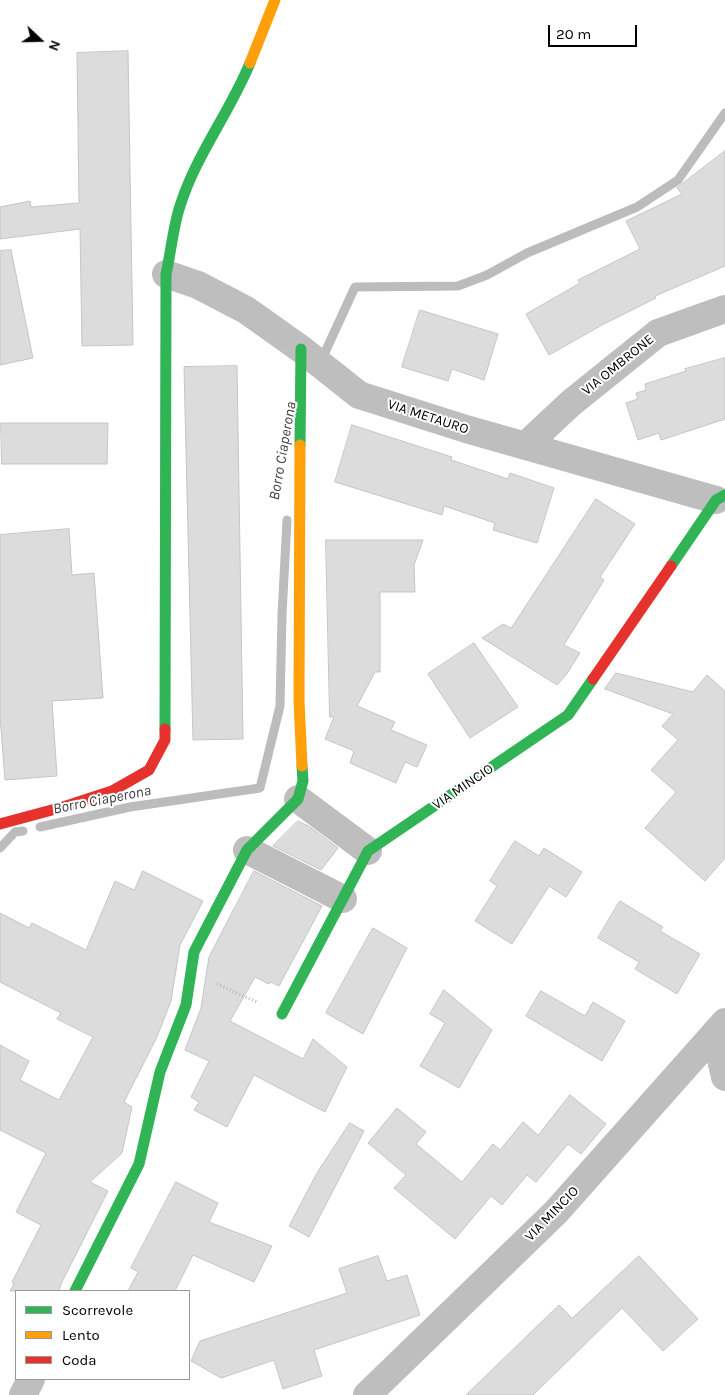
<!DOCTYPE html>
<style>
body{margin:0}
#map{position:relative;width:725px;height:1395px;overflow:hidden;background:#fff;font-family:Karla,sans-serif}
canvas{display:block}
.legend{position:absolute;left:15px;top:1290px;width:175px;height:90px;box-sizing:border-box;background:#fff;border:1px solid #999;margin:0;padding:6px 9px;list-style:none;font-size:15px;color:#000}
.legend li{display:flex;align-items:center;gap:10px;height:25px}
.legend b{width:25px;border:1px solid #999}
.north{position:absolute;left:15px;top:15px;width:50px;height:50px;-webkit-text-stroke:4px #fff;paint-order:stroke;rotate:111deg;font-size:14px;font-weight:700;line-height:20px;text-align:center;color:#000}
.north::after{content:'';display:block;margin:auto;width:18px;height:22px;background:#000;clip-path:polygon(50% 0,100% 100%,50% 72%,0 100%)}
.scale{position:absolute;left:548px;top:25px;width:89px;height:22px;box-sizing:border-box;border:2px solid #000;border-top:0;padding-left:6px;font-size:15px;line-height:18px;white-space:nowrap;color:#000;-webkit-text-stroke:4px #fff;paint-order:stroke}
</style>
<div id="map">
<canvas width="725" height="1395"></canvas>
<ul class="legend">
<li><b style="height:6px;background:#30b455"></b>Scorrevole</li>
<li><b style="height:6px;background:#ff9f0a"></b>Lento</li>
<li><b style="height:6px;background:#e5322d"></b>Coda</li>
</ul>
<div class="north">N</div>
<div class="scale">20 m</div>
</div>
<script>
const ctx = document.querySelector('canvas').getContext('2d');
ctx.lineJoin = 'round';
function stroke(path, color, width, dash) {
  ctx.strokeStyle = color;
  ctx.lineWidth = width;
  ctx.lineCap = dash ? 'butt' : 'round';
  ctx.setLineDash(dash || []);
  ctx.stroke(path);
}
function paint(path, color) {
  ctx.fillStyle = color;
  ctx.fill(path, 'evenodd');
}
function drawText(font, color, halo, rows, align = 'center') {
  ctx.font = font + ' Karla,sans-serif';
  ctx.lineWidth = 4;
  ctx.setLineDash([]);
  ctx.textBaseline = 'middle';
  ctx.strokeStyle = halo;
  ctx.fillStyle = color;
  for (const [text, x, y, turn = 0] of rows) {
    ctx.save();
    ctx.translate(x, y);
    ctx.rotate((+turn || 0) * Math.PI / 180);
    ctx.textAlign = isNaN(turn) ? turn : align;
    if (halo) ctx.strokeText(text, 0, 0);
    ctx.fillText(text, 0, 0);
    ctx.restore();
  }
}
stroke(new Path2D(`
 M 321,361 L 355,287 L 458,286 L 487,275 L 527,253 L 637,207 L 678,180 L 725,113
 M 40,827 L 130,807 L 260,788 L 280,706 L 282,615 L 287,520
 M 0,848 L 15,832 L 23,831`), '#bcbcbc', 9);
const building = new Path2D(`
 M 128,51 L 133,345 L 82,346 L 80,229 L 0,239 L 0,207 L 30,201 L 31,207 L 79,203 L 77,53 Z
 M 725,151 L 725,266 L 655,296 L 656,298 L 602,325 L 549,355 L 526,314 L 580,283 L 578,280 L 640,249 L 626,221 L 682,194 L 677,188 Z
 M 11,250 L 33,358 L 0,365 L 0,251 Z
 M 420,310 L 498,334 L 484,380 L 452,369 L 448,381 L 402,367 Z
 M 725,358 L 725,419 L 661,440 L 659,433 L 638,440 L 626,403 L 638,399 L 636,393 L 646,390 L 645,384 L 686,371 L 685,369 Z
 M 237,366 L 243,739 L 193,740 L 184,367 Z
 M 1,423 L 108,423 L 107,464 L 2,464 Z
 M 352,425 L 452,457 L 451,460 L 508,479 L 510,473 L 554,488 L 537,543 L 493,530 L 495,523 L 444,506 L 442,515 L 335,482 Z
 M 596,499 L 635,524 L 600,577 L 604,580 L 564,645 L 580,653 L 566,675 L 557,685 L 482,638 L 503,624 L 511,628 Z
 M 69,529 L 72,575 L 94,573 L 103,698 L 52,701 L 57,776 L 5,780 L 0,716 L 0,535 Z
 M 326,540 L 423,540 L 414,565 L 415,592 L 380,592 L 380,672 L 375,672 L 357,706 L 395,722 L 391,730 L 427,745 L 417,767 L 405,762 L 396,783 L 350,763 L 354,751 L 325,739 L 334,717 L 330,717 Z
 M 474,643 L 518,707 L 470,738 L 428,674 Z
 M 616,673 L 693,692 L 707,675 L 725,691 L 725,858 L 705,881 L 645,828 L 676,792 L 651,770 L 678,740 L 662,726 L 673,714 L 605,689 Z
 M 298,821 L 310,827 L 338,848 L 321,870 L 273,846 Z
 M 515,841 L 539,856 L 544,848 L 582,872 L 566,897 L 549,886 L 512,944 L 475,921 L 497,886 L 490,881 Z
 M 143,871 L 203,901 L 180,945 L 171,1001 L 157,1037 L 124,1102 L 132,1107 L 122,1153 L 90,1182 L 108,1191 L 61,1284 L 59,1291 L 10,1291 L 14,1284 L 12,1282 L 41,1225 L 16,1212 L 46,1153 L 0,1130 L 0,1045 L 29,1061 L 20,1080 L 59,1100 L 93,1037 L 57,1019 L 61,1013 L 0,982 L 0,913 L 29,928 L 32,923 L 86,950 L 115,881 L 134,890 Z
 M 254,871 L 322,906 L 279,986 L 271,982 L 269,984 L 255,977 L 230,1021 L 303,1059 L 313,1039 L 347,1067 L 325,1112 L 254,1075 L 227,1127 L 194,1110 L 199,1102 L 191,1097 L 209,1061 L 185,1050 L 201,1008 L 209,957 Z
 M 620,901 L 663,927 L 660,931 L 700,954 L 677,994 L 635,969 L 639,962 L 598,938 Z
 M 373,928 L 407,948 L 363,1034 L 326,1013 Z
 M 444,990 L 492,1030 L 459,1088 L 420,1066 L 445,1023 L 430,1014 Z
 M 541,991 L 585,1016 L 593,1002 L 625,1021 L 602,1061 L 526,1016 Z
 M 570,1095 L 606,1124 L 581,1154 L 568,1144 L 536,1182 L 527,1175 L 502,1205 L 491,1196 L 455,1239 L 394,1188 L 406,1175 L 368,1143 L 397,1108 L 426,1132 L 416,1144 L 462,1182 L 493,1144 L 500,1150 L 523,1122 L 538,1135 Z
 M 350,1123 L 364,1131 L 309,1237 L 289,1226 L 317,1173 Z
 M 176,1182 L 218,1203 L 209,1222 L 272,1246 L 254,1282 L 193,1255 L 175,1291 L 128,1291 L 138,1272 L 131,1268 Z
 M 378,1256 L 387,1281 L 407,1275 L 420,1315 L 314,1350 L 322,1376 L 283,1389 L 274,1360 L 221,1378 L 191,1361 L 200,1341 L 347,1293 L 339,1269 Z
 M 639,1256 L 698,1319 L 663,1351 L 622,1308 L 533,1395 L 466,1395 L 559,1305 L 572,1318 Z`);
paint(building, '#dcdcdc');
stroke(building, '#c5c5c5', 1);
stroke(new Path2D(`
 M 217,984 L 257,1002`), '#b8b8b8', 3, [1, 2.5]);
stroke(new Path2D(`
 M 166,274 L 198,285 L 246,310 L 301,349 L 359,395 L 466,429 L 716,500
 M 525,446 L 571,403 L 658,333 L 725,309
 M 298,799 L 368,851
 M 247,850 L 343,899
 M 715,1033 L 725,1077
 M 23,1395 L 31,1379
 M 367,1395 L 556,1212 L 725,1022`), '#bebebe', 28);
stroke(new Path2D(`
 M 300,445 L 301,349
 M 671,566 L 716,500 L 725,495
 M 165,729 L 166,274 C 171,252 173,227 180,206 C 196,155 230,112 250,63
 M 282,1014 L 368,851 L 568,715 L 593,679
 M 75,1291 L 139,1164 L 160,1072 L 186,1005 L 194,952 L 247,850 L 298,799 L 303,781 L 302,766`), '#30b455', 11);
stroke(new Path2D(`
 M 250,63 L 275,0
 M 300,445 L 299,701 L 302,766`), '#ff9f0a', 11);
stroke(new Path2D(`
 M 593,679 L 671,566
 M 0,824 L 63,807 L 112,791 L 149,770 L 165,740 L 165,729`), '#e5322d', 11);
drawText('14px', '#000', '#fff', [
 ["VIA OMBRONE",618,365,-39],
 ["VIA METAURO",428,417,18],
 ["VIA MINCIO",463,787,-34],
 ["VIA MINCIO",552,1214,-46]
]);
drawText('italic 15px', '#404040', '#fff', [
 ["Borro Ciaperona",283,451,-80],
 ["Borro Ciaperona",102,800,-11]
]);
</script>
